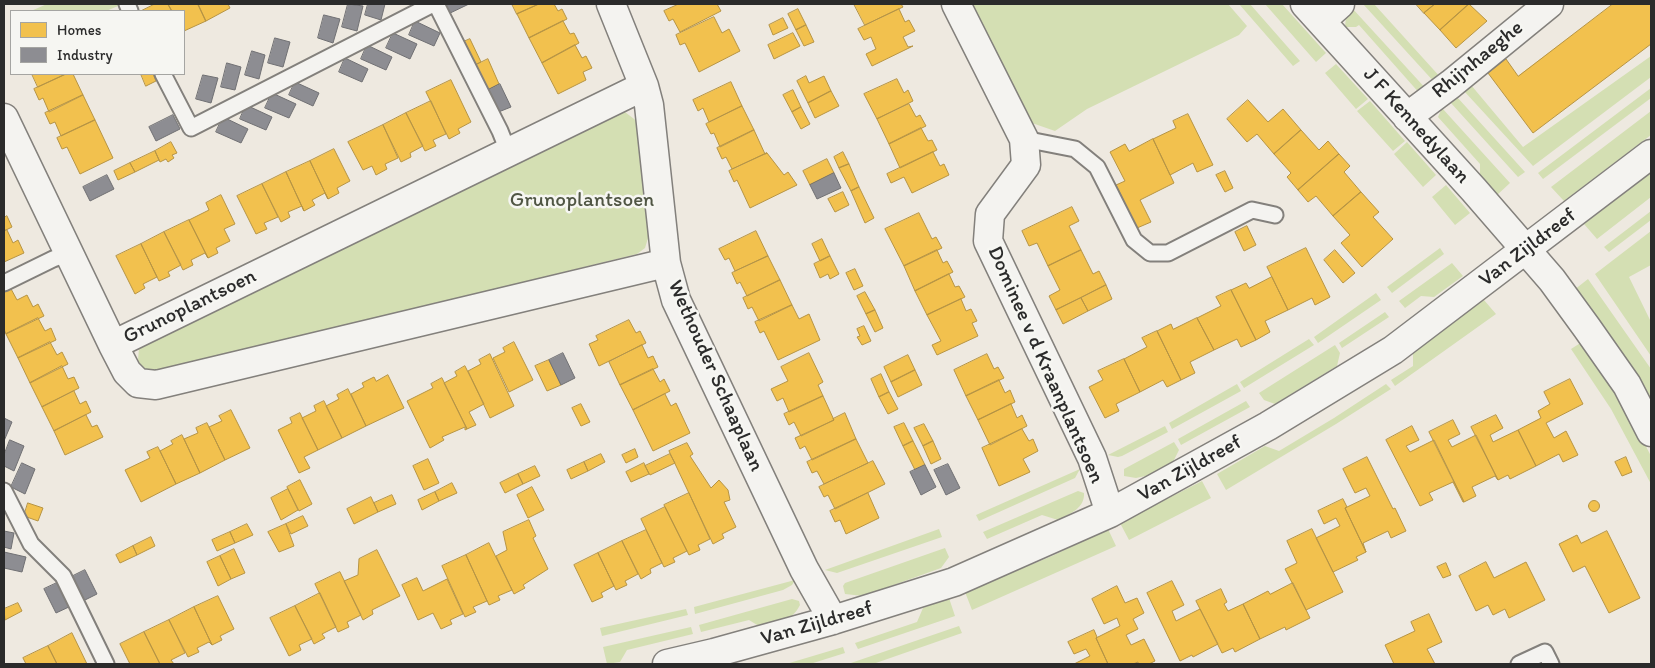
<!DOCTYPE html>
<style>
body{margin:0}
#map{position:relative;width:1655px;height:668px;overflow:hidden;background:#eee9e0;font-family:Itim,sans-serif}
canvas{display:block}
.frame{position:absolute;inset:0;border:5px solid #2b2b2b;pointer-events:none}
.legend{position:absolute;left:10px;top:10px;width:175px;height:65px;box-sizing:border-box;background:#f6f6f2;border:1px solid #a5a5a2;margin:0;padding:6px 9px;list-style:none;font-size:15px;color:#2b2b2b}
.legend li{display:flex;align-items:center;gap:10px;height:25px}
.legend b{width:25px;border:1px solid #a5a5a2}
</style>
<div id="map">
<canvas width="1655" height="668"></canvas>
<div class="frame"></div>
<ul class="legend">
<li><b style="height:14px;background:#f2c14e"></b>Homes</li>
<li><b style="height:14px;background:#8d8d92"></b>Industry</li>
</ul>
</div>
<script>
const ctx = document.querySelector('canvas').getContext('2d');
ctx.lineJoin = 'round';
function paint(path, color) {
  ctx.fillStyle = color;
  ctx.fill(path, 'evenodd');
}
function stroke(path, color, width, dash) {
  ctx.strokeStyle = color;
  ctx.lineWidth = width;
  ctx.lineCap = dash ? 'butt' : 'round';
  ctx.setLineDash(dash || []);
  ctx.stroke(path);
}
function drawText(font, color, halo, rows, align = 'center') {
  ctx.font = font + ' Itim,sans-serif';
  ctx.lineWidth = 5;
  ctx.setLineDash([]);
  ctx.textBaseline = 'middle';
  ctx.strokeStyle = halo;
  ctx.fillStyle = color;
  for (const [text, x, y, turn = 0] of rows) {
    ctx.save();
    ctx.translate(x, y);
    ctx.rotate((+turn || 0) * Math.PI / 180);
    ctx.textAlign = isNaN(turn) ? turn : align;
    if (halo) ctx.strokeText(text, 0, 0);
    ctx.fillText(text, 0, 0);
    ctx.restore();
  }
}
paint(new Path2D(`
 M 47,4 L 123,4 L 106,11 L 31,11 Z
 M 968,4 L 1228,4 L 1247,26 L 1239,35 L 1087,109 L 1055,131 L 1032,123 L 1022,113 Z
 M 1239,4 L 1250,4 L 1300,61 L 1293,66 Z
 M 1265,4 L 1282,4 L 1326,53 L 1316,62 Z
 M 1363,4 L 1374,4 L 1442,79 L 1436,84 Z
 M 1352,8 L 1428,91 L 1421,95 L 1359,25 L 1356,27 L 1345,27 L 1346,17 Z
 M 1651,56 L 1651,77 L 1533,166 L 1464,91 L 1471,85 L 1523,147 Z
 M 1336,64 L 1368,99 L 1356,109 L 1325,73 Z
 M 1651,88 L 1651,98 L 1543,179 L 1538,173 Z
 M 1457,97 L 1525,172 L 1518,177 L 1450,102 Z
 M 1370,101 L 1405,141 L 1393,151 L 1357,111 Z
 M 1442,108 L 1510,183 L 1496,196 L 1480,179 L 1480,164 L 1438,117 Z
 M 621,109 L 642,125 L 649,235 L 645,248 L 637,254 L 154,373 L 142,369 L 138,360 L 139,348 L 153,337 Z
 M 1651,111 L 1651,135 L 1564,201 L 1551,187 Z
 M 1407,142 L 1436,175 L 1423,187 L 1394,154 Z
 M 1651,173 L 1651,197 L 1597,239 L 1584,224 Z
 M 1446,185 L 1470,213 L 1455,225 L 1432,197 Z
 M 1651,211 L 1651,220 L 1609,252 L 1604,247 Z
 M 1651,231 L 1651,265 L 1629,277 L 1651,322 L 1651,356 L 1595,274 Z
 M 1440,248 L 1444,254 L 1392,293 L 1387,287 Z
 M 1452,263 L 1463,276 L 1434,297 L 1421,296 L 1405,308 L 1399,301 Z
 M 1588,279 L 1651,369 L 1651,402 L 1626,361 L 1574,290 Z
 M 1376,293 L 1381,300 L 1318,343 L 1314,337 Z
 M 1484,300 L 1496,314 L 1395,386 L 1391,380 L 1413,366 L 1413,351 Z
 M 1385,312 L 1389,317 L 1342,348 L 1339,343 Z
 M 1309,339 L 1314,345 L 1244,388 L 1240,382 Z
 M 1582,342 L 1632,420 L 1651,456 L 1651,484 L 1611,409 L 1571,349 Z
 M 1335,345 L 1340,353 L 1337,366 L 1275,404 L 1264,400 L 1259,393 Z
 M 1237,384 L 1241,391 L 1172,429 L 1169,423 Z
 M 1386,384 L 1391,389 L 1336,424 L 1226,490 L 1217,474 L 1265,446 L 1279,451 L 1334,418 Z
 M 1246,401 L 1250,407 L 1181,445 L 1178,439 Z
 M 1165,426 L 1168,432 L 1122,456 L 1118,457 L 1108,455 Z
 M 1174,442 L 1179,450 L 1173,462 L 1150,475 L 1136,478 L 1124,476 L 1124,469 Z
 M 1080,469 L 1075,478 L 979,521 L 976,515 Z
 M 1202,481 L 1211,498 L 1129,540 L 1120,523 Z
 M 1078,491 L 1084,493 C 1085,508 1070,514 1058,520 L 1042,515 L 987,539 L 983,532 Z
 M 939,529 L 942,537 L 837,573 L 825,570 Z
 M 1108,529 L 1116,546 L 972,610 L 965,592 L 1052,556 Z
 M 945,548 L 949,557 L 941,568 L 863,596 L 845,594 L 843,586 L 845,583 Z
 M 795,580 L 792,585 L 783,590 L 695,614 L 694,607 Z
 M 949,598 L 955,616 L 858,649 L 855,643 L 917,622 L 923,608 Z
 M 792,599 L 799,601 L 800,605 C 792,621 778,623 762,628 L 749,620 L 701,632 L 699,625 Z
 M 686,609 L 688,615 L 602,636 L 600,628 Z
 M 959,626 L 962,633 L 873,664 L 848,664 Z
 M 691,627 L 693,634 L 627,650 L 620,662 L 607,664 L 603,647 Z
 M 843,647 L 845,653 L 810,664 L 786,664 Z`), '#d4dfb3');
const homes = new Path2D(`
 M 155,4 L 168,4 L 172,11 L 141,11 Z
 M 168,4 L 198,4 L 206,21 L 184,31 L 184,11 L 172,11 Z
 M 198,4 L 228,4 L 230,8 L 206,21 Z
 M 512,4 L 539,4 L 517,14 Z
 M 539,4 L 554,4 L 558,11 L 562,9 L 567,19 L 529,38 L 517,14 Z
 M 679,4 L 717,4 L 721,11 L 680,32 L 673,19 L 669,21 L 664,11 Z
 M 854,4 L 901,4 L 903,7 L 865,25 Z
 M 1416,4 L 1435,4 L 1424,13 Z
 M 1435,4 L 1469,4 L 1440,30 L 1424,13 Z
 M 1469,4 L 1487,21 L 1456,48 L 1440,30 Z
 M 1613,4 L 1651,4 L 1651,44 L 1533,133 L 1488,73 L 1506,59 L 1518,76 Z
 M 798,9 L 806,25 L 796,30 L 788,14 Z
 M 899,9 L 905,22 L 909,20 L 915,31 L 903,37 L 908,47 L 913,46 L 872,66 L 866,54 L 876,49 L 871,37 L 864,40 L 858,29 Z
 M 714,17 L 722,33 L 729,29 L 740,51 L 699,72 L 685,43 L 680,45 L 676,35 Z
 M 783,18 L 788,28 L 773,35 L 769,25 Z
 M 563,21 L 570,34 L 574,33 L 579,43 L 542,63 L 529,38 Z
 M 806,25 L 814,42 L 804,46 L 796,30 Z
 M 793,33 L 800,46 L 774,59 L 768,45 Z
 M 470,39 L 481,62 L 473,66 L 461,43 Z
 M 575,45 L 582,58 L 586,56 L 592,68 L 583,72 L 586,80 L 558,94 L 542,63 Z
 M 488,59 L 499,84 L 486,91 L 474,66 Z
 M 32,74 L 66,74 L 38,87 Z
 M 66,74 L 73,74 L 83,95 L 49,112 L 43,98 L 39,100 L 34,89 Z
 M 141,74 L 153,74 L 156,81 L 146,86 Z
 M 806,76 L 809,83 L 824,76 L 831,91 L 808,103 L 797,81 Z
 M 897,79 L 904,93 L 908,90 L 913,101 L 877,119 L 864,94 Z
 M 451,80 L 471,122 L 458,129 L 460,133 L 449,139 L 426,92 Z
 M 731,82 L 742,106 L 709,122 L 703,108 L 698,111 L 693,100 Z
 M 793,90 L 801,107 L 792,112 L 783,95 Z
 M 831,91 L 839,106 L 815,118 L 808,103 Z
 M 83,95 L 95,120 L 61,136 L 55,122 L 50,124 L 45,113 Z
 M 1248,100 L 1268,122 L 1283,109 L 1301,130 L 1274,154 L 1257,134 L 1247,142 L 1227,119 Z
 M 431,101 L 446,134 L 433,140 L 436,146 L 425,151 L 406,113 Z
 M 909,104 L 916,117 L 920,115 L 926,126 L 889,144 L 877,119 Z
 M 742,106 L 754,130 L 720,147 L 714,133 L 711,134 L 706,124 Z
 M 801,107 L 810,124 L 801,129 L 792,112 Z
 M 406,113 L 423,146 L 410,153 L 411,157 L 401,162 L 383,125 Z
 M 1188,114 L 1213,165 L 1197,172 L 1193,163 L 1170,175 L 1153,139 L 1176,128 L 1173,121 Z
 M 95,120 L 113,158 L 80,174 L 67,147 L 62,149 L 57,138 Z
 M 383,125 L 398,158 L 385,164 L 387,169 L 376,175 L 372,166 L 363,170 L 348,142 Z
 M 921,128 L 928,141 L 932,140 L 937,150 L 900,168 L 889,144 Z
 M 754,130 L 765,154 L 767,153 L 732,169 L 726,157 L 722,159 L 717,148 Z
 M 1301,130 L 1319,150 L 1328,141 L 1339,154 L 1298,190 L 1287,177 L 1291,173 L 1274,154 Z
 M 1153,139 L 1174,183 L 1140,200 L 1151,222 L 1137,228 L 1116,185 L 1125,181 L 1110,152 L 1125,144 L 1129,151 Z
 M 171,142 L 177,153 L 172,155 L 174,158 L 168,162 L 166,159 L 160,162 L 155,151 Z
 M 334,149 L 350,181 L 337,188 L 339,193 L 328,199 L 310,161 Z
 M 155,151 L 159,160 L 135,172 L 130,163 Z
 M 843,152 L 849,164 L 839,168 L 834,157 Z
 M 933,152 L 940,166 L 944,164 L 949,175 L 912,193 L 904,177 L 891,183 L 887,174 Z
 M 767,153 L 784,175 L 788,172 L 797,185 L 750,208 L 737,180 L 734,182 L 729,171 Z
 M 1339,154 L 1350,166 L 1344,172 L 1361,192 L 1333,216 L 1316,196 L 1308,202 L 1298,190 Z
 M 827,159 L 834,173 L 810,185 L 803,171 Z
 M 310,161 L 328,199 L 325,193 L 312,200 L 315,205 L 304,211 L 286,172 Z
 M 130,163 L 135,172 L 118,180 L 114,171 Z
 M 849,164 L 859,187 L 851,191 L 839,168 Z
 M 1225,171 L 1233,188 L 1225,192 L 1216,175 Z
 M 286,172 L 304,211 L 302,206 L 288,212 L 290,217 L 281,222 L 262,184 Z
 M 262,184 L 278,217 L 264,223 L 267,229 L 256,234 L 237,196 Z
 M 859,187 L 874,218 L 865,223 L 851,191 Z
 M 843,192 L 849,205 L 835,212 L 828,199 Z
 M 1361,192 L 1379,212 L 1373,217 L 1393,239 L 1362,267 L 1341,243 L 1350,235 L 1333,216 Z
 M 221,195 L 235,224 L 224,229 L 230,241 L 216,248 L 218,253 L 208,258 L 189,220 L 209,210 L 206,203 Z
 M 1072,207 L 1079,221 L 1069,226 L 1081,250 L 1048,266 L 1037,243 L 1029,246 L 1022,231 Z
 M 919,213 L 932,239 L 936,237 L 942,248 L 904,266 L 885,229 Z
 M 7,216 L 12,227 L 4,231 L 4,218 Z
 M 189,220 L 208,258 L 205,253 L 191,260 L 193,265 L 183,270 L 164,232 Z
 M 1247,226 L 1256,245 L 1244,251 L 1235,232 Z
 M 7,230 L 13,243 L 18,240 L 24,253 L 4,262 L 4,231 Z
 M 756,231 L 768,256 L 735,271 L 729,258 L 725,260 L 719,249 Z
 M 164,232 L 181,265 L 168,272 L 170,276 L 159,281 L 141,244 Z
 M 822,239 L 830,256 L 820,261 L 812,244 Z
 M 141,244 L 157,277 L 143,284 L 145,288 L 135,294 L 116,256 Z
 M 1306,248 L 1330,297 L 1315,305 L 1312,298 L 1288,310 L 1267,267 Z
 M 937,250 L 943,263 L 947,261 L 953,272 L 915,291 L 904,266 Z
 M 1081,250 L 1093,274 L 1099,271 L 1106,285 L 1056,310 L 1049,296 L 1060,290 L 1048,266 Z
 M 1335,250 L 1355,273 L 1343,283 L 1324,260 Z
 M 768,256 L 780,280 L 747,296 L 740,282 L 737,284 L 732,273 Z
 M 830,256 L 839,274 L 830,279 L 828,274 L 820,278 L 814,264 Z
 M 855,269 L 863,286 L 854,290 L 846,273 Z
 M 949,274 L 955,287 L 959,286 L 965,297 L 927,315 L 915,291 Z
 M 1272,277 L 1288,310 L 1265,321 L 1270,332 L 1256,340 L 1231,290 L 1246,283 L 1249,288 Z
 M 780,280 L 792,305 L 759,321 L 752,307 L 748,309 L 743,298 Z
 M 1106,285 L 1112,299 L 1088,311 L 1081,298 Z
 M 10,287 L 17,300 L 27,295 L 33,307 L 38,304 L 44,316 L 6,334 L 4,329 L 4,291 Z
 M 1231,290 L 1256,340 L 1241,347 L 1237,339 L 1214,350 L 1197,318 L 1221,306 L 1216,297 Z
 M 865,292 L 875,310 L 866,314 L 857,296 Z
 M 1081,298 L 1088,311 L 1063,324 L 1056,310 Z
 M 961,299 L 966,311 L 971,309 L 977,321 L 972,323 L 978,336 L 937,355 L 932,345 L 941,341 L 927,315 Z
 M 792,305 L 799,319 L 809,314 L 820,340 L 778,360 L 764,331 L 760,333 L 755,322 Z
 M 875,310 L 883,328 L 875,332 L 866,314 Z
 M 38,318 L 45,331 L 51,328 L 56,340 L 18,358 L 6,334 Z
 M 1197,318 L 1214,350 L 1190,362 L 1195,373 L 1181,380 L 1157,331 L 1171,324 L 1173,329 Z
 M 629,320 L 636,333 L 640,331 L 646,343 L 599,366 L 589,344 L 598,340 L 596,336 Z
 M 864,326 L 871,341 L 862,345 L 857,337 L 860,336 L 857,329 Z
 M 1157,331 L 1181,380 L 1167,387 L 1163,380 L 1140,392 L 1124,359 L 1147,347 L 1142,338 Z
 M 50,342 L 57,355 L 62,352 L 68,364 L 30,383 L 18,358 Z
 M 514,342 L 533,380 L 509,392 L 493,358 L 505,352 L 503,348 Z
 M 642,345 L 648,358 L 653,356 L 658,367 L 620,385 L 609,362 Z
 M 809,353 L 823,382 L 818,385 L 823,396 L 789,412 L 783,398 L 777,401 L 771,389 L 788,381 L 781,367 Z
 M 490,354 L 514,406 L 490,418 L 468,371 L 481,364 L 479,360 Z
 M 987,354 L 994,369 L 998,367 L 1004,378 L 966,396 L 954,370 Z
 M 908,355 L 915,370 L 891,382 L 884,367 Z
 M 1124,359 L 1140,392 L 1116,404 L 1119,411 L 1105,418 L 1089,387 L 1103,380 L 1098,371 Z
 M 549,360 L 561,385 L 547,391 L 535,366 Z
 M 62,366 L 68,379 L 74,377 L 79,388 L 42,407 L 30,383 Z
 M 465,366 L 484,404 L 469,412 L 476,425 L 467,429 L 444,383 L 457,376 L 455,372 Z
 M 653,369 L 660,382 L 664,379 L 670,391 L 633,410 L 620,385 Z
 M 915,370 L 922,385 L 898,397 L 891,382 Z
 M 881,374 L 889,392 L 879,397 L 871,379 Z
 M 388,375 L 404,408 L 366,426 L 351,394 L 364,387 L 362,383 L 374,377 L 376,381 Z
 M 442,378 L 467,429 L 465,430 L 465,427 L 442,437 L 444,440 L 430,448 L 407,401 L 433,388 L 431,384 Z
 M 1570,379 L 1583,404 L 1546,423 L 1554,438 L 1566,431 L 1578,455 L 1563,462 L 1559,454 L 1536,466 L 1518,430 L 1541,418 L 1538,411 L 1550,404 L 1544,392 Z
 M 999,380 L 1005,393 L 1010,390 L 1015,402 L 978,420 L 966,396 Z
 M 348,389 L 366,426 L 342,438 L 326,406 L 339,399 L 337,395 Z
 M 74,391 L 80,404 L 86,401 L 91,412 L 54,431 L 42,407 Z
 M 889,392 L 898,409 L 888,414 L 879,397 Z
 M 665,394 L 671,406 L 676,403 L 690,433 L 653,451 L 633,410 Z
 M 823,396 L 834,420 L 801,436 L 794,422 L 789,425 L 784,414 Z
 M 324,401 L 342,438 L 318,450 L 302,418 L 316,411 L 314,406 Z
 M 581,404 L 590,422 L 581,426 L 572,408 Z
 M 1011,404 L 1017,418 L 1022,415 L 1027,426 L 990,445 L 978,420 Z
 M 231,410 L 250,448 L 225,460 L 209,427 L 222,421 L 219,416 Z
 M 300,413 L 318,450 L 304,457 L 310,468 L 299,473 L 278,430 L 292,423 L 290,418 Z
 M 845,413 L 856,439 L 812,460 L 805,446 L 800,449 L 795,438 L 834,420 L 833,419 Z
 M 86,415 L 92,427 L 97,425 L 103,437 L 65,455 L 54,431 Z
 M 1496,415 L 1503,428 L 1490,435 L 1493,442 L 1518,430 L 1536,466 L 1510,479 L 1508,475 L 1498,480 L 1471,427 Z
 M 1453,420 L 1460,434 L 1448,440 L 1452,447 L 1476,435 L 1498,480 L 1495,476 L 1472,487 L 1476,496 L 1464,502 L 1429,432 Z
 M 207,423 L 225,460 L 200,473 L 184,439 L 198,433 L 196,428 Z
 M 904,423 L 913,441 L 903,446 L 894,427 Z
 M 924,424 L 933,441 L 923,446 L 914,428 Z
 M 1412,426 L 1419,440 L 1406,446 L 1410,452 L 1434,440 L 1464,502 L 1463,502 L 1453,482 L 1429,493 L 1433,500 L 1420,506 L 1386,440 Z
 M 1022,429 L 1029,441 L 1033,439 L 1038,451 L 1023,459 L 1030,472 L 999,486 L 982,448 Z
 M 182,435 L 200,473 L 176,484 L 160,451 L 173,444 L 171,441 Z
 M 856,439 L 868,463 L 824,484 L 817,471 L 812,473 L 807,462 Z
 M 913,441 L 925,465 L 915,470 L 903,446 Z
 M 933,441 L 941,459 L 931,464 L 923,446 Z
 M 687,443 L 693,454 L 690,456 L 711,488 L 719,480 L 728,490 L 730,500 L 724,502 L 736,527 L 722,534 L 724,538 L 713,544 L 669,451 Z
 M 158,447 L 176,484 L 141,502 L 125,470 L 150,458 L 147,452 Z
 M 635,449 L 638,457 L 626,463 L 622,455 Z
 M 601,454 L 605,462 L 588,471 L 584,462 Z
 M 670,454 L 675,463 L 650,475 L 645,466 Z
 M 1367,457 L 1393,509 L 1395,508 L 1406,531 L 1391,538 L 1388,531 L 1363,543 L 1366,552 L 1345,508 L 1370,496 L 1366,488 L 1355,493 L 1343,469 Z
 M 1626,457 L 1632,472 L 1622,476 L 1615,462 Z
 M 428,459 L 439,483 L 424,490 L 413,466 Z
 M 873,461 L 885,484 L 835,509 L 828,495 L 824,497 L 819,487 Z
 M 584,462 L 588,471 L 571,479 L 567,470 Z
 M 644,463 L 649,474 L 631,482 L 626,472 Z
 M 535,466 L 540,476 L 523,484 L 518,474 Z
 M 518,474 L 523,484 L 505,493 L 500,483 Z
 M 300,480 L 312,504 L 299,511 L 287,487 Z
 M 452,483 L 457,493 L 439,501 L 435,492 Z
 M 532,487 L 544,510 L 528,518 L 517,495 Z
 M 288,489 L 298,510 L 281,520 L 271,498 Z
 M 435,492 L 439,501 L 422,510 L 418,500 Z
 M 689,493 L 710,539 L 698,545 L 700,550 L 689,555 L 664,505 Z
 M 868,493 L 879,518 L 846,534 L 840,520 L 835,522 L 830,511 Z
 M 392,495 L 396,504 L 378,512 L 374,503 Z
 M 371,497 L 378,512 L 354,524 L 347,509 Z
 M 1343,499 L 1347,507 L 1345,508 L 1366,552 L 1356,557 L 1358,560 L 1333,572 L 1316,538 L 1340,526 L 1336,518 L 1324,524 L 1318,511 Z
 M1588.5 506a5.5 5.5 0 1 1 11 0a5.5 5.5 0 1 1-11 0Z
 M 28,503 L 43,508 L 38,521 L 24,516 Z
 M 665,507 L 687,551 L 673,558 L 675,562 L 664,567 L 641,519 Z
 M 303,516 L 308,526 L 291,534 L 286,524 Z
 M 529,520 L 536,536 L 533,538 L 548,569 L 523,585 L 525,588 L 514,594 L 496,556 L 507,550 L 503,532 Z
 M 247,524 L 253,535 L 235,543 L 230,532 Z
 M 286,524 L 294,546 L 279,552 L 268,532 Z
 M 1312,529 L 1343,592 L 1306,610 L 1285,569 L 1297,563 L 1287,541 Z
 M 646,530 L 662,563 L 650,569 L 651,573 L 641,579 L 622,541 Z
 M 1607,531 L 1640,598 L 1609,613 L 1585,566 L 1573,572 L 1559,544 L 1577,535 L 1581,543 Z
 M 230,532 L 235,543 L 217,551 L 212,540 Z
 M 151,537 L 155,546 L 137,555 L 133,546 Z
 M 622,541 L 638,574 L 625,581 L 627,585 L 616,590 L 598,553 Z
 M 489,543 L 512,590 L 498,596 L 500,600 L 489,605 L 466,555 Z
 M 133,546 L 137,555 L 120,563 L 116,555 Z
 M 234,549 L 245,573 L 231,579 L 220,556 Z
 M 377,550 L 400,596 L 372,610 L 373,614 L 363,620 L 344,581 L 358,575 L 359,559 Z
 M 598,553 L 614,586 L 601,593 L 603,597 L 592,602 L 574,565 Z
 M 466,555 L 487,601 L 473,607 L 476,612 L 465,617 L 442,566 Z
 M 220,556 L 231,579 L 218,586 L 207,562 Z
 M 1486,562 L 1494,578 L 1526,562 L 1545,600 L 1509,618 L 1505,609 L 1493,615 L 1488,605 L 1476,611 L 1459,576 Z
 M 1446,563 L 1451,575 L 1443,578 L 1437,567 Z
 M 340,572 L 361,615 L 347,622 L 349,627 L 338,632 L 315,584 Z
 M 417,578 L 423,591 L 447,579 L 463,614 L 450,620 L 452,624 L 441,629 L 433,613 L 418,620 L 402,585 Z
 M 1172,581 L 1184,605 L 1172,611 L 1176,621 L 1200,609 L 1218,644 L 1193,657 L 1192,655 L 1180,661 L 1147,593 Z
 M 1293,583 L 1310,618 L 1286,630 L 1285,627 L 1260,639 L 1243,604 L 1268,591 L 1270,594 Z
 M 1117,586 L 1125,603 L 1137,598 L 1144,613 L 1133,619 L 1138,629 L 1126,635 L 1131,645 L 1144,639 L 1155,661 L 1149,664 L 1138,664 L 1138,662 L 1133,664 L 1108,664 L 1096,638 L 1120,626 L 1117,618 L 1104,624 L 1092,599 Z
 M 1221,589 L 1227,602 L 1224,604 L 1228,611 L 1243,604 L 1260,639 L 1235,652 L 1233,648 L 1222,653 L 1196,601 Z
 M 320,593 L 336,627 L 322,634 L 325,638 L 314,644 L 295,606 Z
 M 218,596 L 234,629 L 220,636 L 222,640 L 212,645 L 194,607 Z
 M 18,603 L 22,611 L 5,620 L 4,609 Z
 M 295,606 L 312,639 L 299,645 L 301,650 L 289,656 L 270,618 Z
 M 194,607 L 212,645 L 209,642 L 197,648 L 199,652 L 188,657 L 169,620 Z
 M 1429,614 L 1442,642 L 1427,649 L 1435,664 L 1394,664 L 1385,645 L 1415,631 L 1411,622 Z
 M 169,620 L 185,653 L 171,660 L 174,664 L 160,664 L 144,632 Z
 M 1094,630 L 1097,637 L 1096,638 L 1108,664 L 1074,664 L 1090,656 L 1086,649 L 1074,654 L 1068,642 Z
 M 144,632 L 160,664 L 130,664 L 120,644 Z
 M 72,633 L 87,664 L 57,664 L 48,646 Z
 M 48,646 L 57,664 L 26,664 L 23,658 Z`);
paint(homes, '#f2c14e');
stroke(homes, '#b69444', 1);
const industry = new Path2D(`
 M 348,4 L 363,6 L 357,31 L 342,27 Z
 M 368,4 L 385,4 L 381,20 L 365,15 Z
 M 440,4 L 469,4 L 446,15 Z
 M 324,15 L 340,19 L 333,43 L 318,38 Z
 M 415,21 L 440,33 L 434,46 L 409,35 Z
 M 393,33 L 417,44 L 410,59 L 386,48 Z
 M 275,38 L 290,42 L 283,67 L 268,63 Z
 M 367,45 L 392,57 L 386,70 L 361,59 Z
 M 252,51 L 265,55 L 259,79 L 245,75 Z
 M 345,58 L 368,69 L 362,82 L 339,72 Z
 M 227,63 L 241,67 L 235,90 L 221,87 Z
 M 203,75 L 218,78 L 211,103 L 196,99 Z
 M 295,82 L 319,93 L 313,106 L 289,95 Z
 M 500,84 L 511,107 L 496,113 L 486,91 Z
 M 272,93 L 296,104 L 289,118 L 265,108 Z
 M 246,105 L 272,117 L 266,130 L 240,119 Z
 M 173,115 L 180,129 L 156,141 L 149,127 Z
 M 223,117 L 248,129 L 241,143 L 216,132 Z
 M 834,173 L 841,188 L 817,199 L 810,185 Z
 M 107,175 L 114,189 L 90,201 L 83,187 Z
 M 563,353 L 575,378 L 561,385 L 549,360 Z
 M 4,418 L 12,422 L 4,441 Z
 M 10,440 L 24,446 L 14,471 L 4,466 L 4,455 Z
 M 22,463 L 35,469 L 25,494 L 11,487 Z
 M 948,464 L 960,488 L 946,495 L 934,470 Z
 M 925,465 L 936,487 L 921,495 L 910,472 Z
 M 4,531 L 14,533 L 11,549 L 4,547 Z
 M 4,552 L 26,557 L 22,572 L 4,568 Z
 M 85,570 L 97,594 L 83,601 L 71,577 Z
 M 59,582 L 71,606 L 56,613 L 44,589 Z`);
paint(industry, '#8d8d92');
stroke(industry, '#707073', 1);
const lane = new Path2D(`
 M 127,4 L 130,11
 M 436,4 L 500,131 L 508,151
 M 163,74 L 191,128 L 433,4
 M 1024,139 L 1075,149 L 1097,167 L 1134,240 L 1150,253 L 1168,253 L 1252,210 L 1275,215
 M 4,283 L 53,259 L 69,253
 M 4,491 L 31,544 L 63,576 L 106,664
 M 1519,664 L 1545,652 L 1551,664`);
const street = new Path2D(`
 M 611,4 L 644,86 L 649,105 L 666,263 L 676,300 L 804,569 L 833,620
 M 956,4 L 1024,139 L 1026,165 L 990,214 L 988,241 L 1092,458 L 1110,513
 M 1305,4 L 1474,190 L 1552,280 L 1587,328 L 1627,385 L 1651,432
 M 1321,21 L 1340,4
 M 1407,117 L 1451,84 L 1549,4
 M 4,118 L 113,345 L 127,372 L 138,383 L 156,385 L 666,263
 M 113,345 L 644,86
 M 667,664 L 714,653 L 833,620 L 954,582 L 1110,513 L 1268,426 L 1393,350 L 1651,154`);
stroke(lane, '#83807c', 19);
stroke(street, '#83807c', 31);
stroke(lane, '#f4f3f0', 15);
stroke(street, '#f4f3f0', 28);
drawText('21px', '#2b2b2b', '#f6f6f2', [
 ["Rhijnhaeghe",1478,60,-39],
 ["J F Kennedylaan",1416,126,48],
 ["Van Zijldreef",1528,248,-37],
 ["Grunoplantsoen",190,307,-26],
 ["Dominee v d Kraanplantsoen",1045,365,66],
 ["Wethouder Schaaplaan",715,376,66],
 ["Van Zijldreef",1190,469,-29],
 ["Van Zijldreef",817,624,-16]
]);
drawText('21px', '#505644', '#f6f6f2', [
 ["Grunoplantsoen",582,201]
]);
</script>
